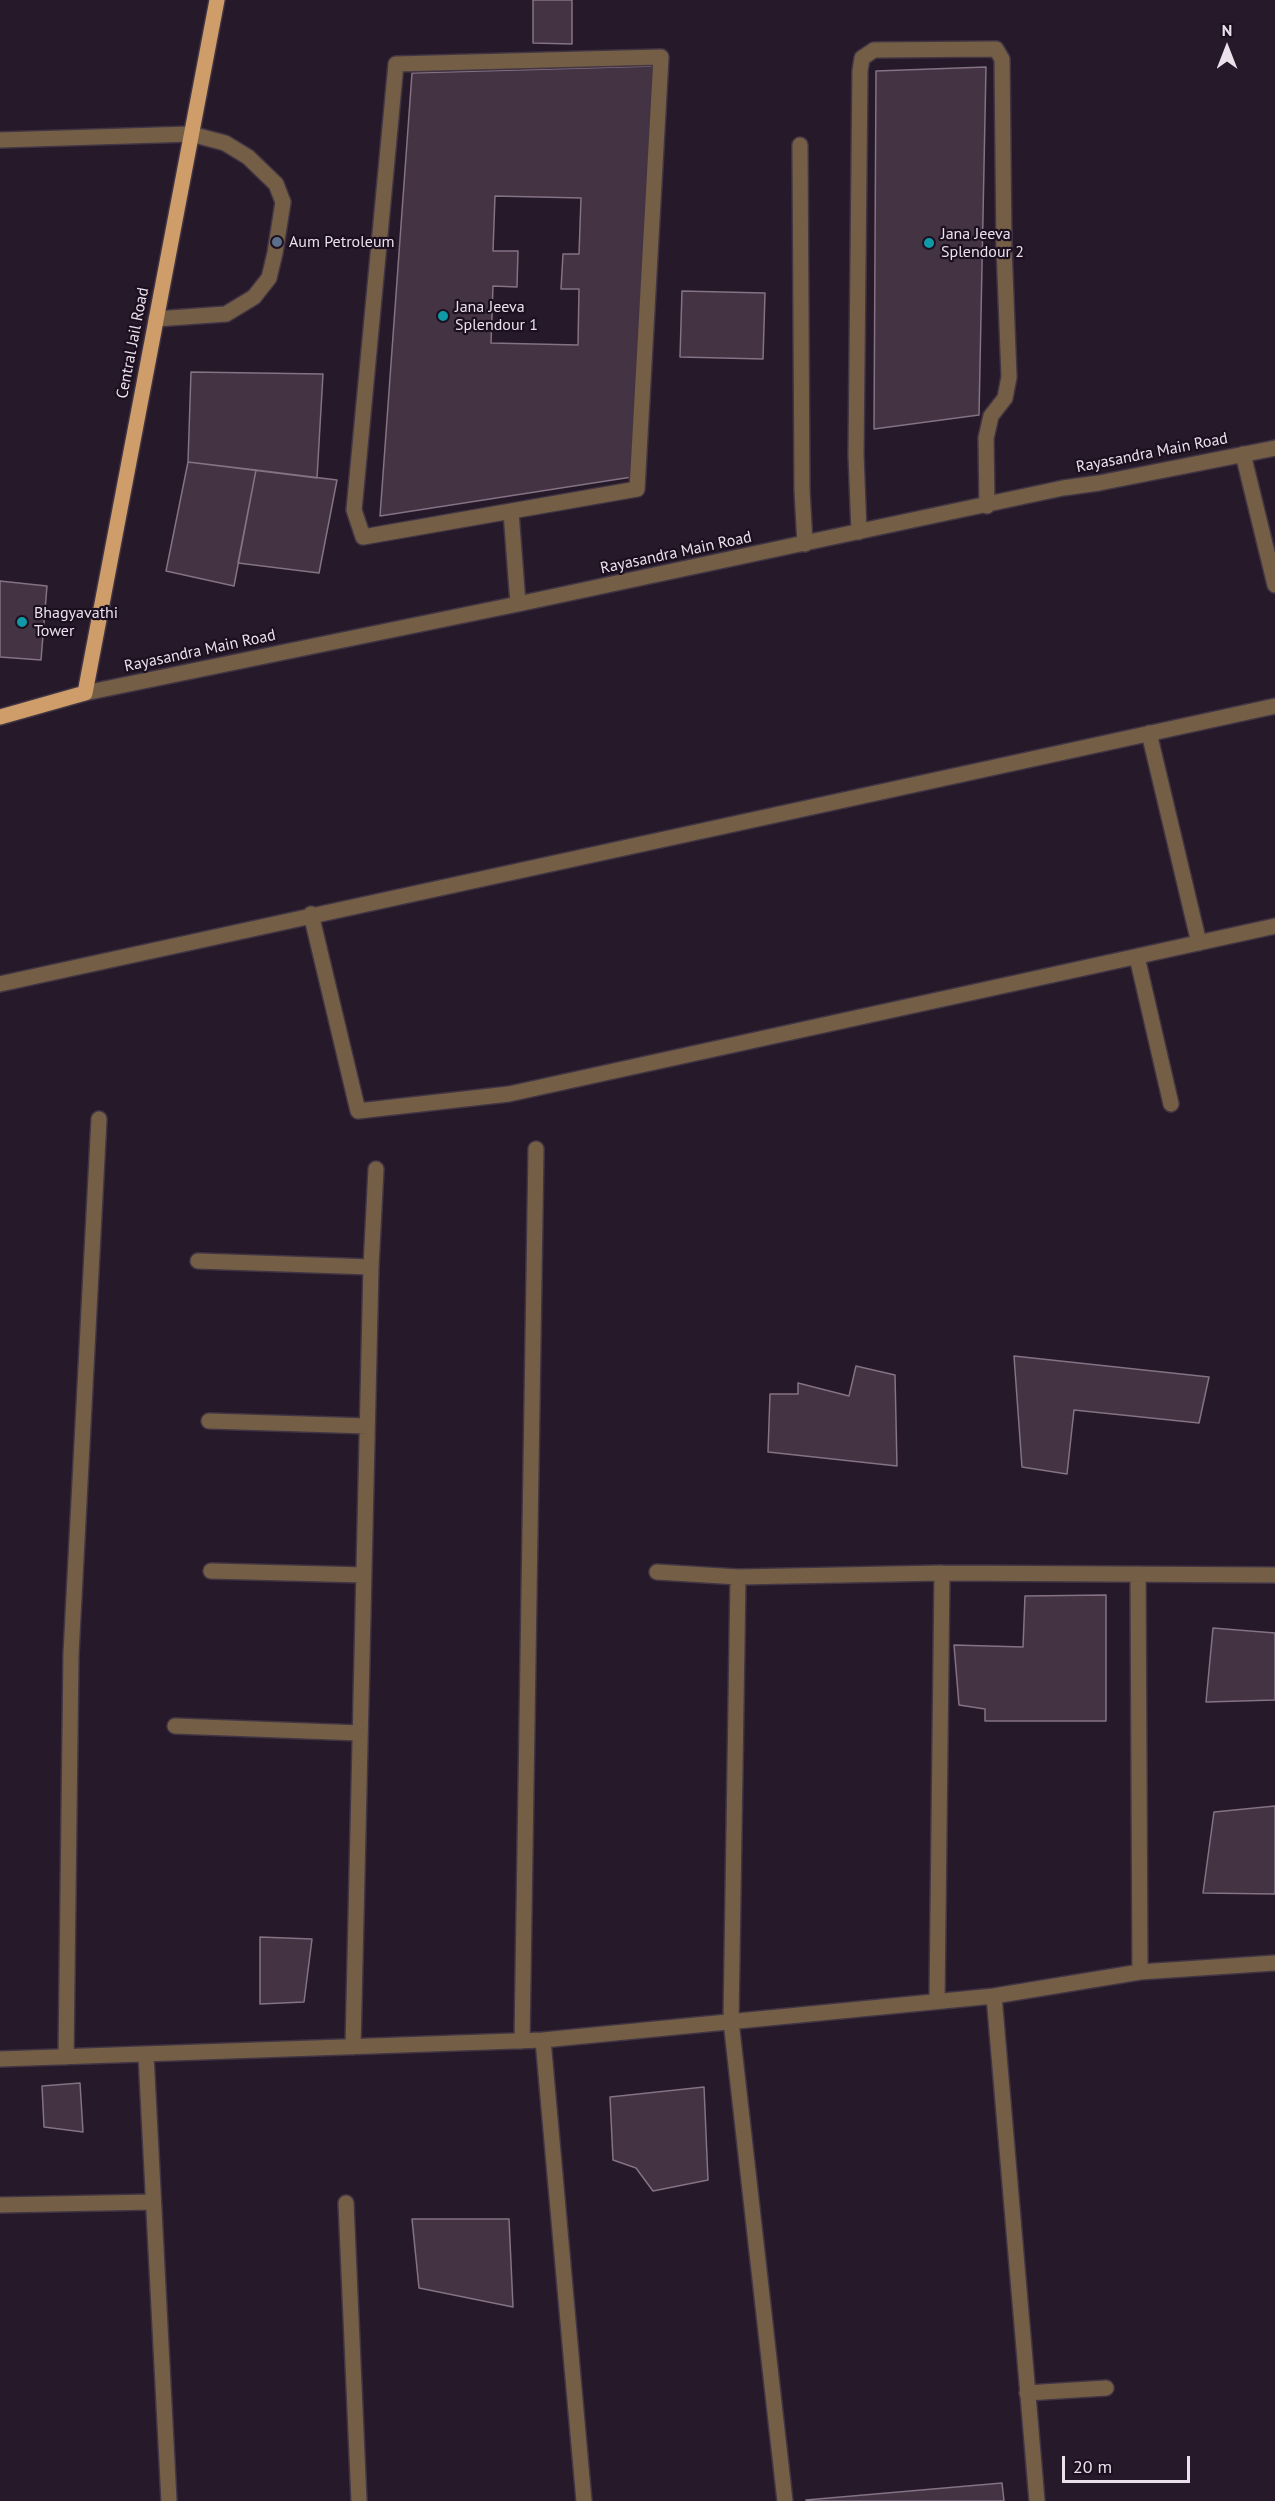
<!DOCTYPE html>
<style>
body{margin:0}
#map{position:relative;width:1275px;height:2501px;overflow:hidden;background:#261929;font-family:"PT Sans",sans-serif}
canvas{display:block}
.north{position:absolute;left:1197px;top:18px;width:60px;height:60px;-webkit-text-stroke:4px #1c1020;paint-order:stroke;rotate:0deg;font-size:16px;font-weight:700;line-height:24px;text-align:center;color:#eae1ec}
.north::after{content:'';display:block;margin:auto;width:21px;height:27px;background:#eae1ec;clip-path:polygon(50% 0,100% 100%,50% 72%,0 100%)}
.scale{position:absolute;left:1062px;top:2456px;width:128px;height:27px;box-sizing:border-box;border:3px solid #eae1ec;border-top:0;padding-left:8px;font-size:18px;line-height:21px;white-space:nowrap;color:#eae1ec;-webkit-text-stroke:4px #1c1020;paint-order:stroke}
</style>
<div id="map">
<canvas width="1275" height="2501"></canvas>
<div class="north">N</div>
<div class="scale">20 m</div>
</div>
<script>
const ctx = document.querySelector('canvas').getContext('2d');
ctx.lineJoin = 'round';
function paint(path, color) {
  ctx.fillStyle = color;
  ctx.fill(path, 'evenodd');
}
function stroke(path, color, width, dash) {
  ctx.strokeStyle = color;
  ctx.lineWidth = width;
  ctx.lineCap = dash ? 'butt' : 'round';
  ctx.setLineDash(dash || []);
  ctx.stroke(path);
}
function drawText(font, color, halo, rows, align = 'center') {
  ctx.font = font + ' "PT Sans",sans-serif';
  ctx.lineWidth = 4.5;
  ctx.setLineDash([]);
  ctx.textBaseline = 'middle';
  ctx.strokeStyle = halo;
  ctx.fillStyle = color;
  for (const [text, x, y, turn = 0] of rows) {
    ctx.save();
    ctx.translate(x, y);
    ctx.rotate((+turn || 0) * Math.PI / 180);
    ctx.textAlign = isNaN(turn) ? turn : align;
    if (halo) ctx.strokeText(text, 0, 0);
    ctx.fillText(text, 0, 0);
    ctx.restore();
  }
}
const building = new Path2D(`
 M 533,0 L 572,0 L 572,44 L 533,43 Z
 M 653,66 L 632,477 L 380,516 L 412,73 ZM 495,196 L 581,198 L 579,254 L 563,254 L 561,289 L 579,289 L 578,345 L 491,343 L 493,286 L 517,287 L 518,251 L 493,251 Z
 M 986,67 L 979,415 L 874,429 L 876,71 Z
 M 682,291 L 765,293 L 763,359 L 680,357 Z
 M 191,372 L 323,374 L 317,478 L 188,462 Z
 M 188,462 L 256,470 L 234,586 L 166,571 Z
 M 256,470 L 337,480 L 319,573 L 238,563 Z
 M 0,581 L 47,586 L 41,660 L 0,657 Z
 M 1014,1356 L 1209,1377 L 1199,1423 L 1074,1410 L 1067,1474 L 1022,1467 Z
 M 856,1366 L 895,1375 L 897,1466 L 768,1452 L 770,1394 L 798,1394 L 798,1383 L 849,1396 Z
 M 1106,1595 L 1106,1721 L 985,1721 L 985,1709 L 959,1705 L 954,1645 L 1023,1647 L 1025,1596 Z
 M 1213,1628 L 1275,1633 L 1275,1700 L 1206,1702 Z
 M 1275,1806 L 1275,1894 L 1203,1893 L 1214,1812 Z
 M 260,1937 L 312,1939 L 304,2002 L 260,2004 Z
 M 80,2083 L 83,2132 L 44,2127 L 42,2086 Z
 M 704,2087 L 708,2180 L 653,2191 L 636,2168 L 613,2160 L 610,2097 Z
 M 412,2219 L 509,2219 L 513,2307 L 419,2288 Z
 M 1002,2483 L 1004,2501 L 806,2501 L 806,2500 Z`);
paint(building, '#433343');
stroke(building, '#857285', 1.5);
const minor = new Path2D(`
 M 661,57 L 637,489 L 363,537 L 354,510 L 396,64 Z
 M 0,140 L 191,134 L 225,143 L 248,157 L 276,184 L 283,202 L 275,253 L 269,278 L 254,297 L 226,314 L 156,319
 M 800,145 L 802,490 L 805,544
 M 1243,454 L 1275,585
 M 511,512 L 518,604
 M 859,532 L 856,455 L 860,71 L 862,58 L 874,50 L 996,49 L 1002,59 L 1004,247 L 1009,377 L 1005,398 L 991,416 L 986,438 L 987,506
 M 85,693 L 518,604 L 1063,488 L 1099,483 L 1275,448
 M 1149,733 L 1199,943
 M 311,914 L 358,1111 L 509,1094 L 1275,926
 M 1137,957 L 1171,1104
 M 0,984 L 1275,706
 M 198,1261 L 371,1267
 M 209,1421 L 367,1426
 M 211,1571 L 364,1575
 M 657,1572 L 738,1577 L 942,1573 L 1275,1575
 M 1138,1574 L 1140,1972
 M 738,1577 L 731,2021 L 785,2501
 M 175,1726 L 360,1733
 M 994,1996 L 1037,2501
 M 937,2001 L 942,1573
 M 543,2040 L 584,2501
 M 522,2041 L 536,1149
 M 353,2047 L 371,1267 L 376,1169
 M 146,2055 L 169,2501
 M 66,2057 L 71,1654 L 99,1119
 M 0,2059 L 543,2040 L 994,1996 L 1140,1972 L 1275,1963
 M 346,2203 L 359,2501
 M 0,2205 L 153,2202
 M 1027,2393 L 1106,2388`);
const major = new Path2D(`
 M 0,717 L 85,693 L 217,0`);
stroke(minor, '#413544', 18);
stroke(major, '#413544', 18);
stroke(minor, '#755e46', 15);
stroke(major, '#ce9d6a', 15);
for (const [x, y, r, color] of [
 [277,242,6,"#5c6f8a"],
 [929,243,6,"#0f9aa8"],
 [443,316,6,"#0f9aa8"],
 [22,622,6,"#0f9aa8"]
]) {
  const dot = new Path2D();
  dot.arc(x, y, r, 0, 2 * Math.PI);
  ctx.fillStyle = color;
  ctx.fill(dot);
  stroke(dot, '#1c1020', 2);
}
drawText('16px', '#eae1ec', '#1c1020', [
 ["Jana Jeeva",941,234],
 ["Splendour 2",941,252],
 ["Aum Petroleum",289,242],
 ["Jana Jeeva",455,307],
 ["Splendour 1",455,325],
 ["Bhagyavathi",34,613],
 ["Tower",34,631]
], 'left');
drawText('16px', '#eae1ec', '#1c1020', [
 ["Central Jail Road",133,343,-79],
 ["Rayasandra Main Road",1152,453,-11],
 ["Rayasandra Main Road",676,553,-12],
 ["Rayasandra Main Road",200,651,-12]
]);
</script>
